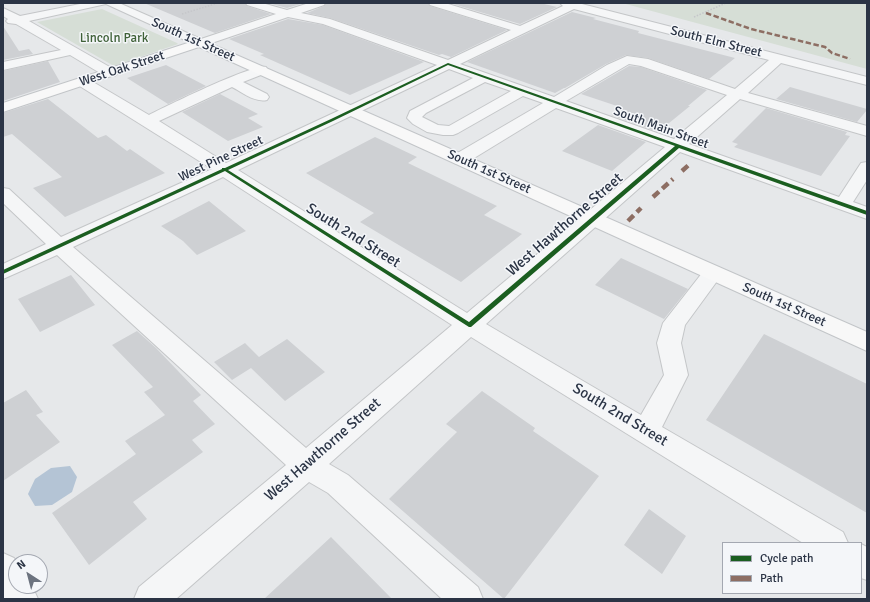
<!DOCTYPE html>
<style>
body{margin:0}
#map{position:relative;width:870px;height:602px;overflow:hidden;background:#e6e8ea;font-family:Signika,sans-serif}
canvas{display:block}
.frame{position:absolute;inset:0;border:4px solid #2b3445;pointer-events:none}
.legend{position:absolute;left:722px;top:542px;width:140px;height:52px;box-sizing:border-box;background:#f4f6f9;border:1px solid #a4a8b1;margin:0;padding:5px 7px;list-style:none;font-size:12px;color:#2b3445}
.legend li{display:flex;align-items:center;gap:8px;height:20px}
.legend b{width:20px;border:1px solid #a4a8b1}
.north{position:absolute;left:8px;top:554px;width:40px;height:40px;box-sizing:border-box;background:#f4f6f9;border:1px solid #a4a8b1;border-radius:50%;rotate:324deg;font-size:11px;font-weight:700;line-height:16px;text-align:center;color:#2b3445}
.north::after{content:'';display:block;margin:auto;width:14px;height:18px;background:#6c737f;clip-path:polygon(50% 0,100% 100%,50% 72%,0 100%)}
</style>
<div id="map">
<canvas width="870" height="602"></canvas>
<div class="frame"></div>
<ul class="legend">
<li><b style="height:5px;background:#1b5e20"></b>Cycle path</li>
<li><b style="height:5px;background:#8d6e63"></b>Path</li>
</ul>
<div class="north">N</div>
</div>
<script>
const ctx = document.querySelector('canvas').getContext('2d');
ctx.lineJoin = 'round';
function paint(path, color) {
  ctx.fillStyle = color;
  ctx.fill(path, 'evenodd');
}
function stroke(path, color, width, dash) {
  ctx.strokeStyle = color;
  ctx.lineWidth = width;
  ctx.lineCap = dash ? 'butt' : 'round';
  ctx.setLineDash(dash || []);
  ctx.stroke(path);
}
function drawText(font, color, halo, rows, align = 'center') {
  ctx.font = font + ' Signika,sans-serif';
  ctx.lineWidth = 3;
  ctx.setLineDash([]);
  ctx.textBaseline = 'middle';
  ctx.strokeStyle = halo;
  ctx.fillStyle = color;
  for (const [text, x, y, turn = 0] of rows) {
    ctx.save();
    ctx.translate(x, y);
    ctx.rotate((+turn || 0) * Math.PI / 180);
    ctx.textAlign = isNaN(turn) ? turn : align;
    if (halo) ctx.strokeText(text, 0, 0);
    ctx.fillText(text, 0, 0);
    ctx.restore();
  }
}
paint(new Path2D(`
 M 622,3 L 867,3 L 867,69 Z
 M 102,9 L 177,43 L 178,44 L 114,66 L 37,22 Z`), '#d6ded6');
paint(new Path2D(`
 M 70,466 L 77,477 L 72,492 L 52,505 L 35,506 L 28,494 L 35,479 L 51,468 Z`), '#b4c4d5');
paint(new Path2D(`
 M 144,3 L 245,3 L 247,6 L 271,14 L 215,33 Z
 M 268,3 L 304,3 L 287,8 Z
 M 326,3 L 428,3 L 430,6 L 507,30 L 451,57 L 442,54 L 439,55 L 330,18 L 307,13 L 324,6 Z
 M 450,3 L 540,3 L 557,7 L 520,24 Z
 M 572,12 L 596,18 L 593,19 L 639,31 L 638,33 L 735,58 L 709,79 L 648,58 L 626,55 L 606,64 L 565,88 L 564,88 L 555,93 L 467,62 Z
 M 288,19 L 323,25 L 424,62 L 350,95 L 260,55 L 264,54 L 229,39 Z
 M 3,26 L 19,51 L 29,49 L 33,54 L 3,60 Z
 M 48,61 L 60,82 L 3,101 L 3,71 Z
 M 166,65 L 206,86 L 168,104 L 127,78 Z
 M 629,66 L 641,67 L 707,90 L 688,106 L 690,106 L 658,132 L 611,115 L 623,108 L 581,94 Z
 M 790,87 L 867,109 L 867,110 L 857,122 L 776,99 Z
 M 220,94 L 258,114 L 248,118 L 263,127 L 228,141 L 182,112 Z
 M 48,99 L 98,138 L 106,135 L 127,151 L 130,149 L 165,173 L 65,217 L 33,188 L 62,177 L 12,134 L 3,137 L 3,113 Z
 M 766,108 L 847,132 L 845,135 L 850,136 L 821,176 L 734,147 L 738,144 L 732,142 Z
 M 598,125 L 646,142 L 612,171 L 562,151 Z
 M 375,137 L 417,157 L 408,163 L 497,206 L 484,215 L 522,234 L 461,282 L 360,222 L 374,213 L 306,173 Z
 M 209,201 L 246,231 L 197,255 L 183,241 L 161,226 Z
 M 621,258 L 688,289 L 664,319 L 595,285 Z
 M 71,275 L 95,305 L 40,332 L 18,299 Z
 M 137,331 L 156,348 L 201,395 L 193,401 L 215,424 L 192,440 L 203,452 L 133,502 L 147,519 L 89,565 L 52,513 L 136,454 L 125,441 L 165,415 L 144,392 L 153,387 L 112,345 Z
 M 764,334 L 867,384 L 867,513 L 706,420 Z
 M 287,339 L 325,372 L 285,401 L 251,368 L 232,380 L 214,362 L 245,343 L 259,357 Z
 M 26,390 L 43,412 L 36,415 L 60,442 L 3,481 L 3,403 Z
 M 482,391 L 535,428 L 533,431 L 599,476 L 504,599 L 389,499 L 457,432 L 446,424 Z
 M 649,509 L 686,536 L 662,574 L 624,545 Z
 M 331,537 L 392,599 L 264,599 Z`), '#ced0d3');
const minor = new Path2D(`
 M 85,3 L 119,3 L 201,39 L 276,14 L 247,5 L 246,3 L 262,3 L 287,10 L 309,3 L 325,3 L 324,5 L 301,13 L 330,19 L 448,60 L 511,30 L 430,5 L 429,3 L 445,3 L 520,26 L 563,6 L 560,3 L 578,3 L 867,77 L 867,85 L 781,63 L 748,93 L 867,126 L 867,136 L 740,99 L 689,144 L 839,197 L 861,163 L 867,162 L 867,180 L 853,202 L 867,207 L 867,219 L 680,152 L 486,324 L 641,415 L 664,375 L 657,343 L 663,323 L 706,268 L 713,266 L 720,268 L 723,273 L 685,325 L 681,343 L 688,375 L 662,427 L 843,532 L 848,543 L 803,543 L 471,337 L 329,464 L 348,475 L 478,587 L 483,599 L 442,599 L 328,493 L 309,482 L 176,599 L 134,599 L 139,587 L 286,465 L 57,255 L 3,279 L 3,264 L 46,244 L 3,203 L 3,188 L 9,189 L 61,237 L 212,169 L 78,85 L 76,82 L 78,79 L 83,78 L 88,79 L 149,115 C 167,106 252,64 266,67 L 268,70 L 266,73 L 243,82 L 267,94 L 269,97 L 267,100 C 255,103 242,92 232,87 L 159,121 L 226,163 L 437,65 L 323,24 L 288,17 L 200,47 L 106,4 L 29,21 L 115,70 L 117,73 L 115,76 L 105,76 L 70,55 L 3,70 L 3,62 L 61,50 L 16,24 L 8,23 L 6,21 L 8,19 L 3,16 L 3,8 L 20,16 ZM 574,9 L 769,60 L 735,89 L 648,59 L 627,56 L 607,65 L 554,97 L 460,64 ZM 629,64 L 641,66 L 727,95 L 674,139 L 566,101 ZM 449,69 L 473,78 L 410,111 L 407,118 L 413,124 L 427,132 L 443,135 L 453,135 L 458,133 L 523,96 L 543,103 L 454,155 L 452,159 L 454,163 L 460,164 L 466,163 L 556,108 L 665,147 L 467,313 L 238,170 ZM 485,82 L 511,91 L 449,126 L 438,125 L 422,117 L 426,113 ZM 223,177 L 452,325 L 306,448 L 73,247 Z
 M 861,544 L 867,547 L 867,580 L 861,578 Z
 M 3,553 L 14,558 L 17,562 L 16,586 L 32,586 L 38,599 L 3,599 Z`);
const major = new Path2D(`
 M 200,39 L 867,332 L 867,351 L 199,47 L 3,112 L 3,103 Z`);
stroke(minor, '#c4c6c8', 2);
stroke(major, '#c2c5c8', 2);
stroke(new Path2D(`
 M 182,14 L 218,3
 M 694,17 L 726,3`), '#c5c6ca', 1.5, [1.5, 1.5]);
paint(minor, '#f5f6f7');
paint(major, '#f8f8f8');
stroke(new Path2D(`
 M 706,13 L 751,29 L 825,47 L 832,53 L 850,59`), '#8d6e63', 2.5, [5.5, 2.5]);
stroke(new Path2D(`
 M 682,171 L 691,163
 M 653,197 L 673,179
 M 628,221 L 641,208`), '#8d6e63', 4.5, [8, 4.5]);
paint(new Path2D(`
 M 448,63 L 867,211 L 867,215 L 679,148 L 471,327 L 469,327 L 225,171 L 3,274 L 3,270 L 222,169 L 222,168 L 225,168 L 331,119 ZM 448,65 L 675,146 L 469,322 L 228,170 L 333,121 Z`), '#1b5e20');
drawText('13px', '#3f6138', '#f4f6f9', [
 ["Lincoln Park",114,39]
]);
drawText('13px', '#2b3445', '#f4f6f9', [
 ["South 1st Street",193,40,24],
 ["South Elm Street",716,42,14],
 ["West Oak Street",122,69,-18],
 ["South Main Street",661,128,20],
 ["West Pine Street",221,159,-25],
 ["South 1st Street",489,172,24],
 ["South 1st Street",784,305,24]
]);
drawText('15px', '#2b3445', '#f4f6f9', [
 ["West Hawthorne Street",565,225,-41],
 ["South 2nd Street",353,236,32],
 ["South 2nd Street",620,415,31],
 ["West Hawthorne Street",323,450,-41]
]);
</script>
